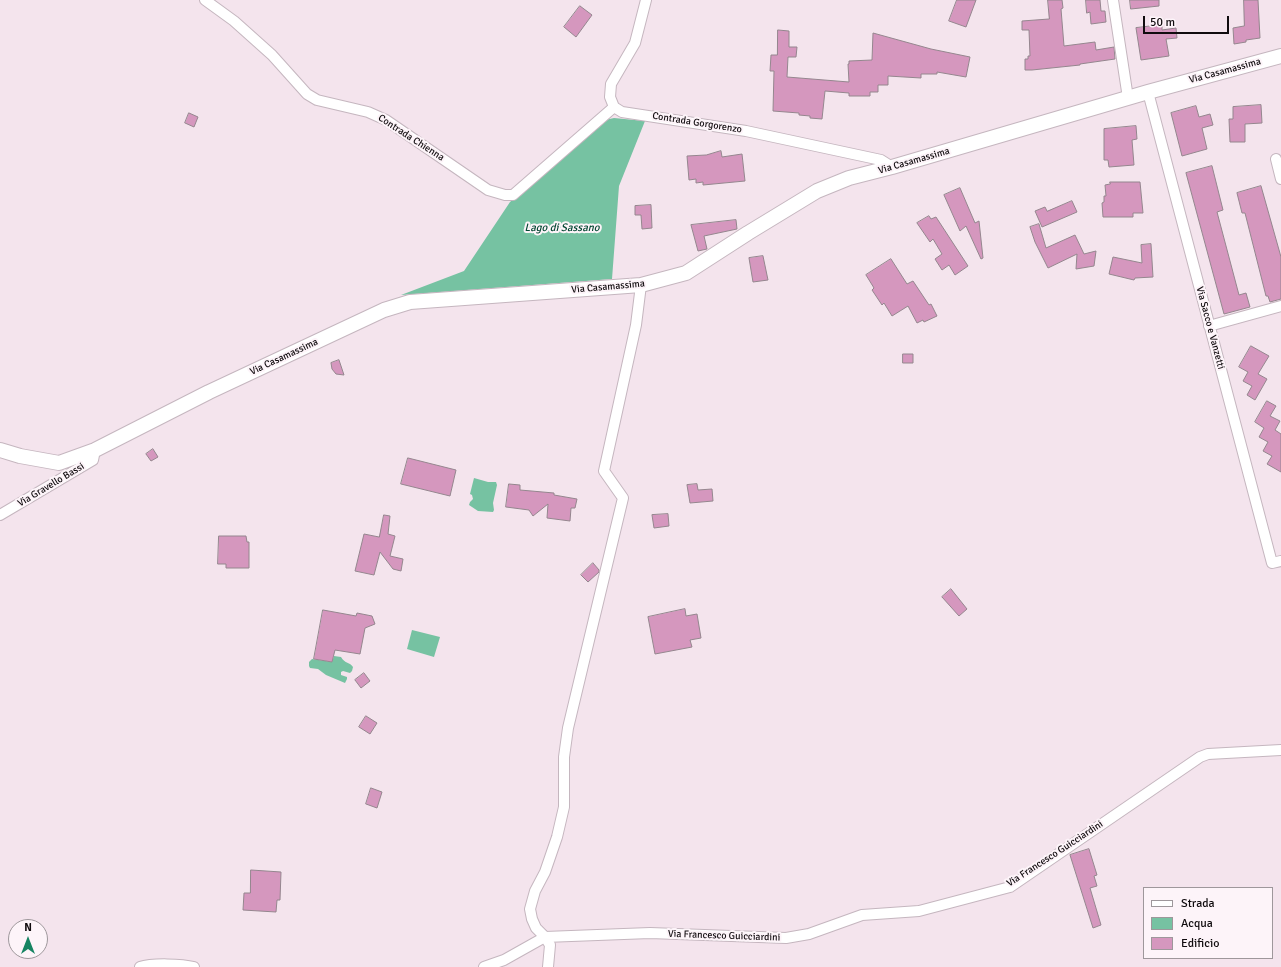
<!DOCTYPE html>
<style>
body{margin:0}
#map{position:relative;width:1281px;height:967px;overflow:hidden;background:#f4e4ed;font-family:Signika,sans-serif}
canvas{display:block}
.legend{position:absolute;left:1143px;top:887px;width:130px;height:72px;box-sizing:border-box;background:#fdf4f9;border:1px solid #9e979b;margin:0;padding:5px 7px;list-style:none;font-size:12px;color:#100b0e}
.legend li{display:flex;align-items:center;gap:8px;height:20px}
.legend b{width:20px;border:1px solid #9e979b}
.north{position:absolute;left:8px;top:919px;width:40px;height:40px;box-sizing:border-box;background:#fdf4f9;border:1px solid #9e979b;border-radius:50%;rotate:0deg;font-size:11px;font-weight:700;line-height:16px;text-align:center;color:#100b0e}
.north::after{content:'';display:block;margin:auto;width:14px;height:18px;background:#168462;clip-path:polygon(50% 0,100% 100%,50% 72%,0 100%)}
.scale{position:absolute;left:1143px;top:16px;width:86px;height:18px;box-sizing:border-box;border:2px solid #100b0e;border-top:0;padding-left:5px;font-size:12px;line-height:14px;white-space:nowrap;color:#100b0e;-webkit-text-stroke:3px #fdf4f9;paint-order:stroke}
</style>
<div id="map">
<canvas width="1281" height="967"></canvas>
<ul class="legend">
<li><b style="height:5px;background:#fff"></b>Strada</li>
<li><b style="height:11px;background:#76c2a2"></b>Acqua</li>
<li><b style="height:11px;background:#d597be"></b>Edificio</li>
</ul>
<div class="north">N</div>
<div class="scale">50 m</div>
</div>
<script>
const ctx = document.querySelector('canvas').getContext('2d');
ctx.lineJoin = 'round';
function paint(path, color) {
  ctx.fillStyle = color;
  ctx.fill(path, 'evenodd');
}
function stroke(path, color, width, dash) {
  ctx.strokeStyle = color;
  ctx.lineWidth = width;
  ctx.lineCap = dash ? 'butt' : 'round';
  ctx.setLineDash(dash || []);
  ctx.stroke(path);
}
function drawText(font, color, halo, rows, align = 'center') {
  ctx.font = font + ' Signika,sans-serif';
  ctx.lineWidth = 4;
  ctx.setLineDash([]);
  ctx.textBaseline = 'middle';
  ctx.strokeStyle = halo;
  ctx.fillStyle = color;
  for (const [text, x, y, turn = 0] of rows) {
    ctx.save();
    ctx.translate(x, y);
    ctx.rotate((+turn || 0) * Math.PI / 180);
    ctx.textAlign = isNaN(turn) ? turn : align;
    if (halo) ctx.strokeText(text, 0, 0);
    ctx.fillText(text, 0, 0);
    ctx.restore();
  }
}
paint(new Path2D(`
 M 614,118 L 645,121 L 619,186 L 612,279 L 401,295 L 464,271 L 510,202 L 605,120 Z
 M 474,478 L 488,482 L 496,482 L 497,485 L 493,503 L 494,510 L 493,512 L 478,511 L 469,505 L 470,502 L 473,499 L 472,495 L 470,494 Z
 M 412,630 L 440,637 L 434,657 L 407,649 Z
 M 334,656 L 341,657 C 345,664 350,662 353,667 L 352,671 L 350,673 L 343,671 L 341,672 L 341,675 L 347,677 L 347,679 L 345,683 L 326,675 L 318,669 L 310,668 L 309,666 L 309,662 L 312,659 L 332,662 Z`), '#76c2a2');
const building = new Path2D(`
 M 957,0 L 976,0 L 966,27 L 949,21 Z
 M 1048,0 L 1062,0 L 1063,8 L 1061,9 L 1064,46 L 1095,42 L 1096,50 L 1114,47 L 1115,59 L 1080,64 L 1080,65 L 1032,70 L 1025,70 L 1025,59 L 1028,59 L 1028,56 L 1030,56 L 1029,30 L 1022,30 L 1022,21 L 1049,19 Z
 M 1086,0 L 1100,0 L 1101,11 L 1105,11 L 1106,22 L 1091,24 L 1090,12 L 1087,13 Z
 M 1130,0 L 1159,0 L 1159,6 L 1131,9 Z
 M 1244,0 L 1258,0 L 1260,38 L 1246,40 L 1246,42 L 1234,44 L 1233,28 L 1244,26 Z
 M 580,6 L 592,15 L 576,37 L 564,27 Z
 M 1162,25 L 1162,30 L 1176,28 L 1177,38 L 1166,39 L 1169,56 L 1141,60 L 1136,28 Z
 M 778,30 L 789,31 L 789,47 L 797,47 L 796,57 L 788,57 L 787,77 L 849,82 L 848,64 L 849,64 L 849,61 L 872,60 L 873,33 L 931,49 L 970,57 L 966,77 L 937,72 L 937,74 L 921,74 L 921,78 L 888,76 L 888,85 L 878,85 L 878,92 L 870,92 L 870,96 L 849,96 L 849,93 L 825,91 L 822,119 L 810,118 L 810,116 L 799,115 L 799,113 L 773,111 L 774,71 L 770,71 L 771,55 L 777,55 Z
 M 1261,105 L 1262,123 L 1245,124 L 1245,142 L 1230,142 L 1229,119 L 1233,119 L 1233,107 Z
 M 1196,106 L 1199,117 L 1210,114 L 1213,125 L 1202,128 L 1207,149 L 1182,156 L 1171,113 Z
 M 189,113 L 198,117 L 194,127 L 185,123 Z
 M 1136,126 L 1137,139 L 1132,140 L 1134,165 L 1109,167 L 1108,160 L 1104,160 L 1104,129 Z
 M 721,151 L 722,157 L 742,154 L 745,181 L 703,185 L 703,182 L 696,183 L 696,179 L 689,180 L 687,156 L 706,155 Z
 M 1212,166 L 1223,210 L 1217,212 L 1239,295 L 1246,293 L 1250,307 L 1224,314 L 1186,173 Z
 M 1110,182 L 1140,182 L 1143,213 L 1133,213 L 1133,217 L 1103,217 L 1102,203 L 1104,202 L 1104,196 L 1106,196 L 1105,185 L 1110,184 Z
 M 1261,186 L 1281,257 L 1281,299 L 1270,302 L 1268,296 L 1266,296 L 1245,213 L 1242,213 L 1237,193 Z
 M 960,188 L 975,223 L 979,221 L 983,258 L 981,259 L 966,226 L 960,231 L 944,195 Z
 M 1072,201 L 1077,212 L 1042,227 L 1035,211 L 1045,207 L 1047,211 Z
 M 651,205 L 652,228 L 642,229 L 641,215 L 635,215 L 635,206 Z
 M 929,216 L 931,219 L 936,217 L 968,266 L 955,275 L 949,265 L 942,270 L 935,259 L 942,254 L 933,239 L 930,242 L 917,223 Z
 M 736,220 L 737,229 L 704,236 L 707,249 L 698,251 L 691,225 Z
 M 1039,224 L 1046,248 L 1075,235 L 1084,254 L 1096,251 L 1094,266 L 1076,269 L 1077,254 L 1048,268 L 1035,242 L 1030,227 Z
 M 1151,244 L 1153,277 L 1135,278 L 1134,280 L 1109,274 L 1113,257 L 1142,263 L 1141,245 Z
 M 763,256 L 768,280 L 753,282 L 749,258 Z
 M 891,259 L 907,284 L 913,281 L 929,305 L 931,304 L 937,316 L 924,322 L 923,320 L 917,323 L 908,306 L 892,316 L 884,303 L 882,305 L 872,290 L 874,288 L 866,275 Z
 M 1251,346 L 1269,356 L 1258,374 L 1267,379 L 1255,400 L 1247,395 L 1252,386 L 1243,381 L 1248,372 L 1239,367 Z
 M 903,354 L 913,354 L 913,363 L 903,363 Z
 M 339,360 L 344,375 L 336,374 L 332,369 L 331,363 Z
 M 1267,401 L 1276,406 L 1270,416 L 1280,421 L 1275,430 L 1281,434 L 1281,472 L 1267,464 L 1272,456 L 1263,451 L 1268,442 L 1259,437 L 1264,428 L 1255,422 Z
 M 153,449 L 158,457 L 151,461 L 146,454 Z
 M 408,458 L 456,470 L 450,496 L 401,484 Z
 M 509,484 L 520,485 L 520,490 L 554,493 L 554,495 L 577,499 L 575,508 L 571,508 L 570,521 L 547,518 L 548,504 L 533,516 L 529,510 L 506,507 Z
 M 697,484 L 698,490 L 712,489 L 713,501 L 690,503 L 687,485 Z
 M 668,514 L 669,526 L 654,528 L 652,515 Z
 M 384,515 L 390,516 L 388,534 L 395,536 L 390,556 L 403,559 L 401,571 L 393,569 L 380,552 L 374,575 L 355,571 L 364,534 L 379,537 Z
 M 219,536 L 246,536 L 247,542 L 249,542 L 249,568 L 226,568 L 226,564 L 218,564 Z
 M 593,563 L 599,570 L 599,572 L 588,582 L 581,575 Z
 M 951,589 L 967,609 L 959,616 L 942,597 Z
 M 685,609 L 686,616 L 697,614 L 701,638 L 690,640 L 692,647 L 655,654 L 648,617 Z
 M 323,610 L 356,616 L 357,613 L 372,616 L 375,624 L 365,628 L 360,654 L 335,650 L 332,662 L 314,659 Z
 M 364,673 L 370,681 L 361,688 L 355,680 Z
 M 366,716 L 377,723 L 370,734 L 359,727 Z
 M 371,788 L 382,792 L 377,808 L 366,804 Z
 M 1089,849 L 1097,875 L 1094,876 L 1097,886 L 1090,888 L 1101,925 L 1093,928 L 1070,855 Z
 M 251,870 L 281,872 L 280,900 L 277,900 L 276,912 L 243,910 L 244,893 L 250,893 Z`);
paint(building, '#d597be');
stroke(building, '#94868e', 1);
const minor = new Path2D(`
 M 205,0 L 234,21 L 272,55 L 307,94 L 317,100 L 368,112 L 386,120 L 488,190 L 505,195 L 513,195 L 614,107
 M 646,0 L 635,43 L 611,84 L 610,97 L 614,107 L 622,112 L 746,131 L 881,160 L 892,167
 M 1113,0 L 1128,98
 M 1148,92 L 1272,563 L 1281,561
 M 1276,159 L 1281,179
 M 1209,326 L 1281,306
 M 0,515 L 93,460 L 95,450
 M 140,967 C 152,963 182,964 194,967
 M 484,967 L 504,960 L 545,937 L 650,933 L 786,938 L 809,934 L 862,915 L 919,911 L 1010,887 L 1200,757 L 1208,754 L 1281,750
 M 548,967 L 550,945 L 545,937 L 536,928 L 532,919 L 530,909 L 535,891 L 545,872 L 557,837 L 564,807 L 564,757 L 568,728 L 623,498 L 604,471 L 636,325 L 641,285`);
const secondary = new Path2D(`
 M 0,450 L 20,456 L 59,463 L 95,450 L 209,392 L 384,310 L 410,302 L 641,285 L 686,273 L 748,233 L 817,191 L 849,178 L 892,167 L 1148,92 L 1281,56`);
stroke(minor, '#c5b6bf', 12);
stroke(secondary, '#c5b6bf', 16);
stroke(minor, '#fff', 10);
stroke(secondary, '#fff', 14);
drawText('10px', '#100b0e', '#fdf4f9', [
 ["Via Casamassima",1225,71,-15],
 ["Contrada Gorgorenzo",697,123,9],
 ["Contrada Chienna",411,138,33],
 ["Via Casamassima",914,161,-16],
 ["Via Casamassima",608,287,-5],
 ["Via Sacco e Vanzetti",1210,328,75],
 ["Via Casamassima",284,357,-25],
 ["Via Gravello Bassi",51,485,-31],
 ["Via Francesco Guicciardini",1055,854,-33],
 ["Via Francesco Guicciardini",724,936,2]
]);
drawText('italic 11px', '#024631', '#fdf4f9', [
 ["Lago di Sassano",562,228]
]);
</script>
